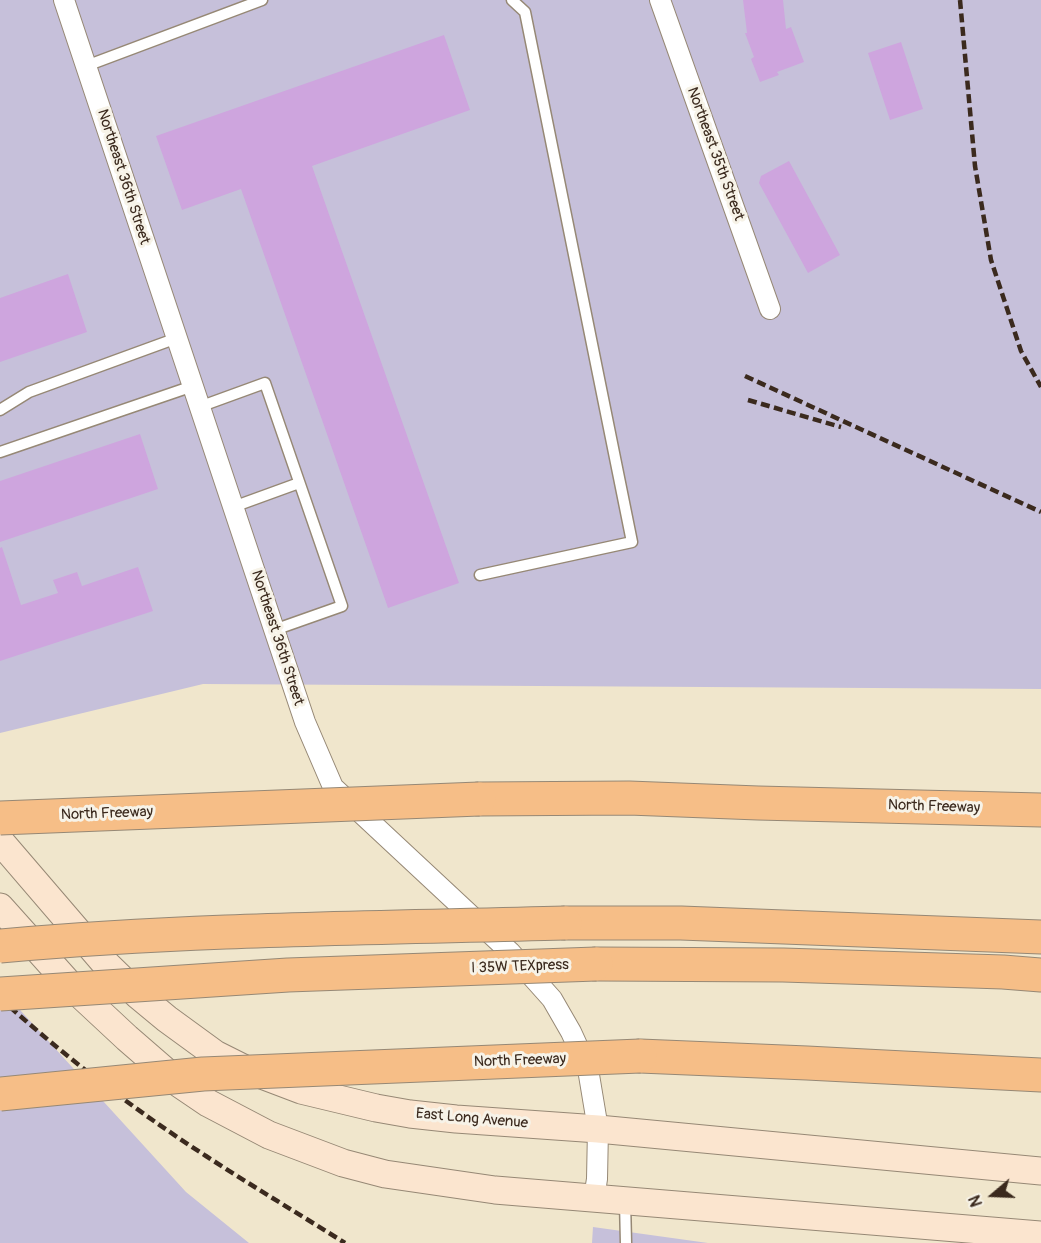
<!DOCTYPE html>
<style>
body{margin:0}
#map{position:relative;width:1041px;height:1243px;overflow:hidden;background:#f0e6cc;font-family:Pangolin,sans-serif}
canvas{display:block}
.north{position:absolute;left:963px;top:1165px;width:60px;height:60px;-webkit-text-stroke:4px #f7f3e8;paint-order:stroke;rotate:251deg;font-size:16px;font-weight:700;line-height:24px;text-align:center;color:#3b2a1e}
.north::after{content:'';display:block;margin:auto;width:21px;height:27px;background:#3b2a1e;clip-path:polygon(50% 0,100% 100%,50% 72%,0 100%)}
</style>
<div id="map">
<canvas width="1041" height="1243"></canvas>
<div class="north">N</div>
</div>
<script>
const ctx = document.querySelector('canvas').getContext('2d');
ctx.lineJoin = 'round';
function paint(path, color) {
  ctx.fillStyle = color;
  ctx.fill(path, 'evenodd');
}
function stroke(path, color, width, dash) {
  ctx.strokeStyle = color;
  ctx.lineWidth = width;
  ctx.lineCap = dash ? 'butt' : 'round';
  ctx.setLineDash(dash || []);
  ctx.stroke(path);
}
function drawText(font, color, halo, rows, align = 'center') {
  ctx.font = font + ' Pangolin,sans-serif';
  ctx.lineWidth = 6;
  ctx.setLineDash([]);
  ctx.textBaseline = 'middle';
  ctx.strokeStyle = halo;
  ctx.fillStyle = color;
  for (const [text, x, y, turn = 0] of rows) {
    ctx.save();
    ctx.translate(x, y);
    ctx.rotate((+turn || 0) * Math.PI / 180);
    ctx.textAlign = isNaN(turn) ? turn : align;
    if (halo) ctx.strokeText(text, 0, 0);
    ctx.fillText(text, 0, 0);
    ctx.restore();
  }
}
paint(new Path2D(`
 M 0,0 L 1041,0 L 1041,689 L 203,684 L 0,733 Z
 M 0,988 L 186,1192 L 249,1243 L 0,1243 Z
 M 593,1227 L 708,1243 L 592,1243 Z`), '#c6c0da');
paint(new Path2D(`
 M 743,0 L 783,0 L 786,29 L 791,27 L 804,62 L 777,72 L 779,75 L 760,82 L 751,59 L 754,57 L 745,33 L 747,33 Z
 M 444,35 L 470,110 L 312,166 L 459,583 L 388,608 L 241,189 L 182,210 L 156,136 Z
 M 901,42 L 923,109 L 890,120 L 868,53 Z
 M 789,161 L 840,255 L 808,273 L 759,183 L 761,176 Z
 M 68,274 L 87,332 L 0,362 L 0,298 Z
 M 140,434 L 158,489 L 0,542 L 0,481 Z
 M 2,547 L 21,605 L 58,593 L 53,580 L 77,572 L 82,586 L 138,567 L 153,611 L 0,661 L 0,548 Z`), '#cea5de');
const lane = new Path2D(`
 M 86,66 L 262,0
 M 199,407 L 265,383 L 342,606 L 274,630
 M 0,410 L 29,392 L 177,338
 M 0,452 L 193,386
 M 233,507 L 299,483
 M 480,575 L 632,542 L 525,12 L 512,0
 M 625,1201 L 626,1243`);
const street = new Path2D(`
 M 64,0 L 305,722 L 333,787 L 510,952 L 552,999 L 571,1032 L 588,1069 L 598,1129 L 597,1179 L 594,1198
 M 660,0 L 770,309`);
const secondary = new Path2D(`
 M 0,841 L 103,961 L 138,995 L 167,1019 L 215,1054 L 243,1068 L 301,1090 L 376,1108 L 410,1114 L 456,1119 L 598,1129 L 1041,1171
 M 0,907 L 69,984 L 127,1038 L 180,1084 L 208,1103 L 269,1135 L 343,1163 L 385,1174 L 495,1190 L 1041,1235`);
const highway = new Path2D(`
 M 479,799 L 629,798 L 758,803 L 1041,810
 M 565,923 L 681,923 L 1041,937
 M 596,964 L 783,965 L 1003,972 L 1041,975
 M 640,1056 L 807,1063 L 1041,1075`);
stroke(lane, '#968875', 13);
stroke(street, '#968875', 22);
stroke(secondary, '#968875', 29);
stroke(highway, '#968875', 35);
stroke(lane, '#fff', 10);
stroke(street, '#fff', 20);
stroke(secondary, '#fbe5cf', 27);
stroke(highway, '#f6be87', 33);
stroke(new Path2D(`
 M 960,0 L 975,166 L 991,260 L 1021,351 L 1041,387
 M 745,376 L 1041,512
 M 748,400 L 841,427
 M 0,998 C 64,1056 133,1109 206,1156 C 252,1186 299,1214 345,1243`), '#3b2a1e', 4.5, [9, 4.5]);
const highwayBridge = new Path2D(`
 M 0,818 L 479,799
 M 0,946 C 188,929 377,928 565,923
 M 0,994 L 288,975 L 596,964
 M 0,1094 L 203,1074 L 640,1056`);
stroke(highwayBridge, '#968875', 35, []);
stroke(highwayBridge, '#f6be87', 33);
drawText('15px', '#3b2a1e', '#f7f3e8', [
 ["Northeast 35th Street",715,154,70],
 ["Northeast 36th Street",123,177,72],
 ["Northeast 36th Street",277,638,72],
 ["North Freeway",934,807,2],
 ["North Freeway",107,814,-2],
 ["I 35W TEXpress",520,967,-2],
 ["North Freeway",520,1061,-2],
 ["East Long Avenue",472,1119,5]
]);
</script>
